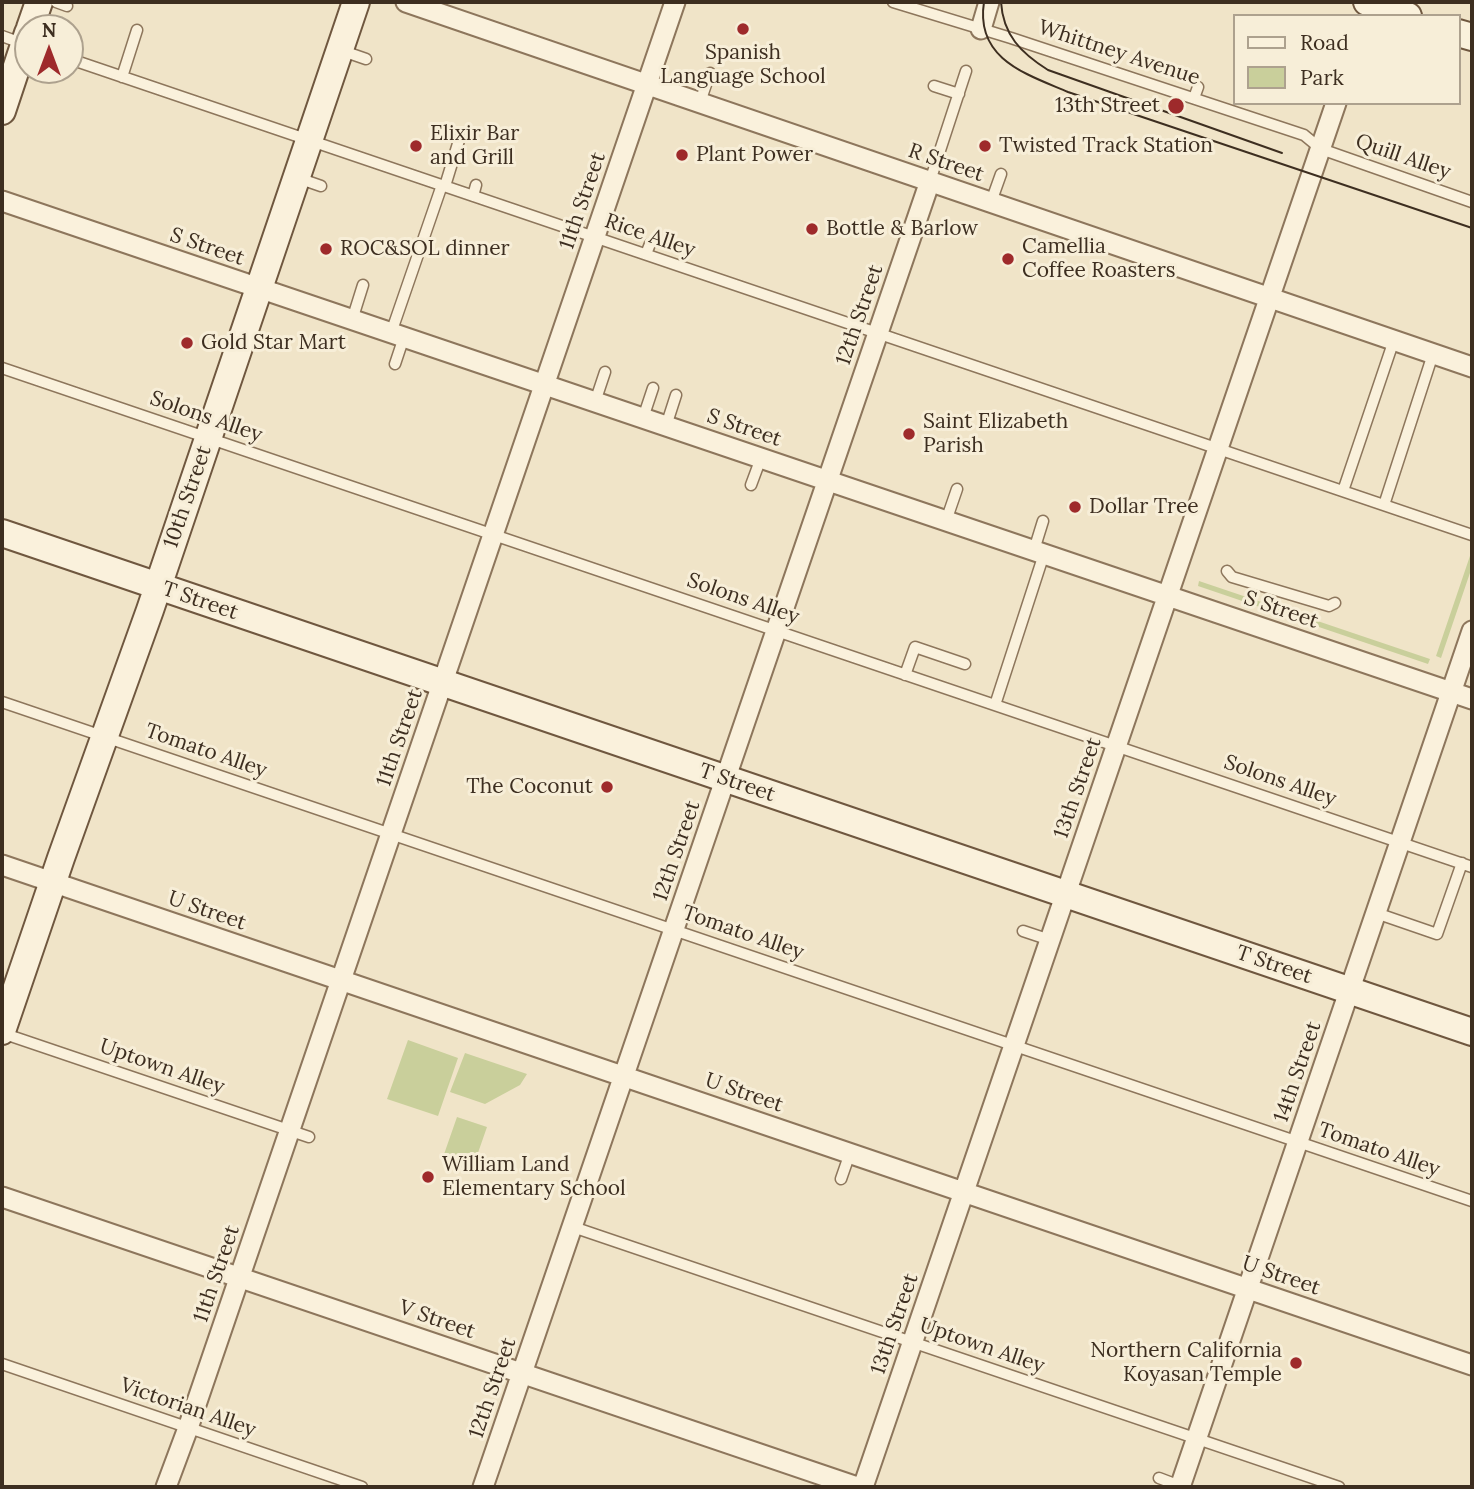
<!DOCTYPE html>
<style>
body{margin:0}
#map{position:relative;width:1474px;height:1489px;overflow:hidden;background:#f0e4c8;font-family:Lora,serif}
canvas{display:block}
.frame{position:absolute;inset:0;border:4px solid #3d2e20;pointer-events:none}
.legend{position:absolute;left:1233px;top:14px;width:228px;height:91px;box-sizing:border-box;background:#f7eed8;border:2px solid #ada18e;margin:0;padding:9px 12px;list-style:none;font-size:21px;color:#3d2e20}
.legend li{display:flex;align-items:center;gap:14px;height:35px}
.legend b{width:35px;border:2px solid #ada18e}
.north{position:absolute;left:14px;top:14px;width:70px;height:70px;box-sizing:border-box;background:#f7eed8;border:2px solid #ada18e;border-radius:50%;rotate:0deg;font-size:19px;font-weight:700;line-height:28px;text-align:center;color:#3d2e20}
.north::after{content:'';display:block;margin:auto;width:24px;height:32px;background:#9e2a2b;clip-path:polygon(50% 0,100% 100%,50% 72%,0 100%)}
</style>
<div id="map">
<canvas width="1474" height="1489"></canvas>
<div class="frame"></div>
<ul class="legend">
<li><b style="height:9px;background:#faf1dc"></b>Road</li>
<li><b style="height:19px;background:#c9cf9b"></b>Park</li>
</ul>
<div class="north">N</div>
</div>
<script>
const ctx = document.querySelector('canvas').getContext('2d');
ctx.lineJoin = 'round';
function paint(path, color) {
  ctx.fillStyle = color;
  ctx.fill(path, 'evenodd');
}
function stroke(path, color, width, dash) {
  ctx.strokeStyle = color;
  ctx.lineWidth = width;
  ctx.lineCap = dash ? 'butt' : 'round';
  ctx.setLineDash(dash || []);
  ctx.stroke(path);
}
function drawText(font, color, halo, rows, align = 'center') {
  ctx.font = font + ' Lora,serif';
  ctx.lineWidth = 6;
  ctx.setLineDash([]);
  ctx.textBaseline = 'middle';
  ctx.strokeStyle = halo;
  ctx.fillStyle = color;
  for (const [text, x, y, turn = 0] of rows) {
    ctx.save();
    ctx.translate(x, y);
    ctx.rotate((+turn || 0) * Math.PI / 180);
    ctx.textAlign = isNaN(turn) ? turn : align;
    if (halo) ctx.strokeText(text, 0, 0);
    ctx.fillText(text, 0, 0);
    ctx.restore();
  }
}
paint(new Path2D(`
 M 1472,550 L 1472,567 L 1441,658 L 1436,656 Z
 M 1199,581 L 1430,659 L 1428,664 L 1198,586 Z
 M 408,1040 L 458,1058 L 438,1116 L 387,1099 Z
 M 465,1053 L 527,1074 L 520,1085 L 485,1104 L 450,1092 Z
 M 457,1117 L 487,1127 L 472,1170 L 442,1160 Z`), '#c9cf9b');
const lane = new Path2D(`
 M 56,2 L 67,6
 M 893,2 L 1011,38 L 1295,132 L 1304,135 L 1321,149 L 1472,202
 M 2,36 L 24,44
 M 340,50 L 366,59
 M 70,59 L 1472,535
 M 122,77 L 137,30
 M 934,86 L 959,94
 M 1194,98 L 1198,87
 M 700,102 L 710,73
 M 298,178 L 321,186
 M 930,181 L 966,71
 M 445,186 L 460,137
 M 473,196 L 476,185
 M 991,202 L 1001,174
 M 646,254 L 650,244
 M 352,320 L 363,285
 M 391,333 L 442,185
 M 395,364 L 404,337
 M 2,368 L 1472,867
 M 595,402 L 605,372
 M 643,418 L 653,388
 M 666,426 L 676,395
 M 751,485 L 761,458
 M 1343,491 L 1394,340
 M 1384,505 L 1433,354
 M 946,521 L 957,489
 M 1034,550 L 1043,521
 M 1227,571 L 1232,577 L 1329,606 L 1335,603
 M 905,675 L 915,647 L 965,664
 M 2,702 L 1472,1201
 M 995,705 L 1044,554
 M 1376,913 L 1437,934 L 1462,863
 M 1023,931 L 1050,940
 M 2,1033 L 309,1137
 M 841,1179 L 850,1153
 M 573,1227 L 1339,1487
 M 2,1364 L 362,1487
 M 1159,1478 L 1180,1486`);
const street = new Path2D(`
 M 406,2 L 1472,367
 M 981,29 L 989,2
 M 2,201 L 1472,699
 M 2,865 L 1472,1365
 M 2,1197 L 857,1487
 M 166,1487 L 188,1428 L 675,2
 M 483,1487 L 930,181
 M 863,1487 L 1336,103
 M 1180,1487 L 1472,631`);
const secondary = new Path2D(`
 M 1367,2 L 1408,16
 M 30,28 L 39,2
 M 1458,33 L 1472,37
 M 2,111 L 28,33
 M 2,533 L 1472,1032
 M 2,1031 L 61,858 L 150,610 L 356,2`);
stroke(lane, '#8d765c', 13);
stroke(street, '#8d765c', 23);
stroke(secondary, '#6f573f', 30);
stroke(lane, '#faf1dc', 10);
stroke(street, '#faf1dc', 19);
stroke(secondary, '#faf1dc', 26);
stroke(new Path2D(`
 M 984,2 C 975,59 1026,74 1068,92 L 1472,228
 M 1001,2 C 1003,35 1021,53 1048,70 L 1282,153`), '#3d2e20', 2);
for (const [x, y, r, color] of [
 [743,29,7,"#9e2a2b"],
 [1176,106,9,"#9e2a2b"],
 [416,146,7,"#9e2a2b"],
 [985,146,7,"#9e2a2b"],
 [682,155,7,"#9e2a2b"],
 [812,229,7,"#9e2a2b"],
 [326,249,7,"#9e2a2b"],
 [1008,259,7,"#9e2a2b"],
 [187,343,7,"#9e2a2b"],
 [909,434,7,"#9e2a2b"],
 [1075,507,7,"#9e2a2b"],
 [607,787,7,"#9e2a2b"],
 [428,1177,7,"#9e2a2b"],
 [1296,1363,7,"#9e2a2b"]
]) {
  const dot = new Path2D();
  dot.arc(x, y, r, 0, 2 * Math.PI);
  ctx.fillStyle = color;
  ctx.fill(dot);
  stroke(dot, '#f7eed8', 2.5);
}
drawText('21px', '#3d2e20', '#f7eed8', [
 ["Spanish",743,53,"center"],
 ["Language School",743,77,"center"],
 ["13th Street",1160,106,"right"],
 ["Elixir Bar",430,134],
 ["and Grill",430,158],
 ["Twisted Track Station",999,146],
 ["Plant Power",696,155],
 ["Bottle & Barlow",826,229],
 ["Camellia",1022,247],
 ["Coffee Roasters",1022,271],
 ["ROC&SOL dinner",340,249],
 ["Gold Star Mart",201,343],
 ["Saint Elizabeth",923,422],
 ["Parish",923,446],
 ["Dollar Tree",1089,507],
 ["The Coconut",593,787,"right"],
 ["William Land",442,1165],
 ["Elementary School",442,1189],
 ["Northern California",1282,1351,"right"],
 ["Koyasan Temple",1282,1375,"right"]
], 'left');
drawText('21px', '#3d2e20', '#f7eed8', [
 ["Whittney Avenue",1119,53,18],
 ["Quill Alley",1403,157,19],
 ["R Street",946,163,19],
 ["11th Street",583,201,-71],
 ["Rice Alley",650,236,19],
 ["S Street",207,247,19],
 ["12th Street",860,315,-71],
 ["Solons Alley",206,417,19],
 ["S Street",744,428,19],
 ["10th Street",188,497,-71],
 ["Solons Alley",743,599,19],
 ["T Street",200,601,19],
 ["S Street",1281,610,19],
 ["11th Street",400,738,-71],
 ["Tomato Alley",206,751,19],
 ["Solons Alley",1280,781,19],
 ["T Street",737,783,19],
 ["13th Street",1078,788,-71],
 ["12th Street",677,851,-71],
 ["U Street",207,911,19],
 ["Tomato Alley",743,933,19],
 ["T Street",1274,965,19],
 ["Uptown Alley",162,1067,19],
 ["14th Street",1298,1072,-71],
 ["U Street",744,1093,19],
 ["Tomato Alley",1379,1150,19],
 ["11th Street",217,1274,-71],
 ["U Street",1281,1276,19],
 ["V Street",437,1320,19],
 ["13th Street",895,1324,-71],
 ["Uptown Alley",982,1346,19],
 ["12th Street",493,1388,-71],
 ["Victorian Alley",188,1408,19]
]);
</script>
